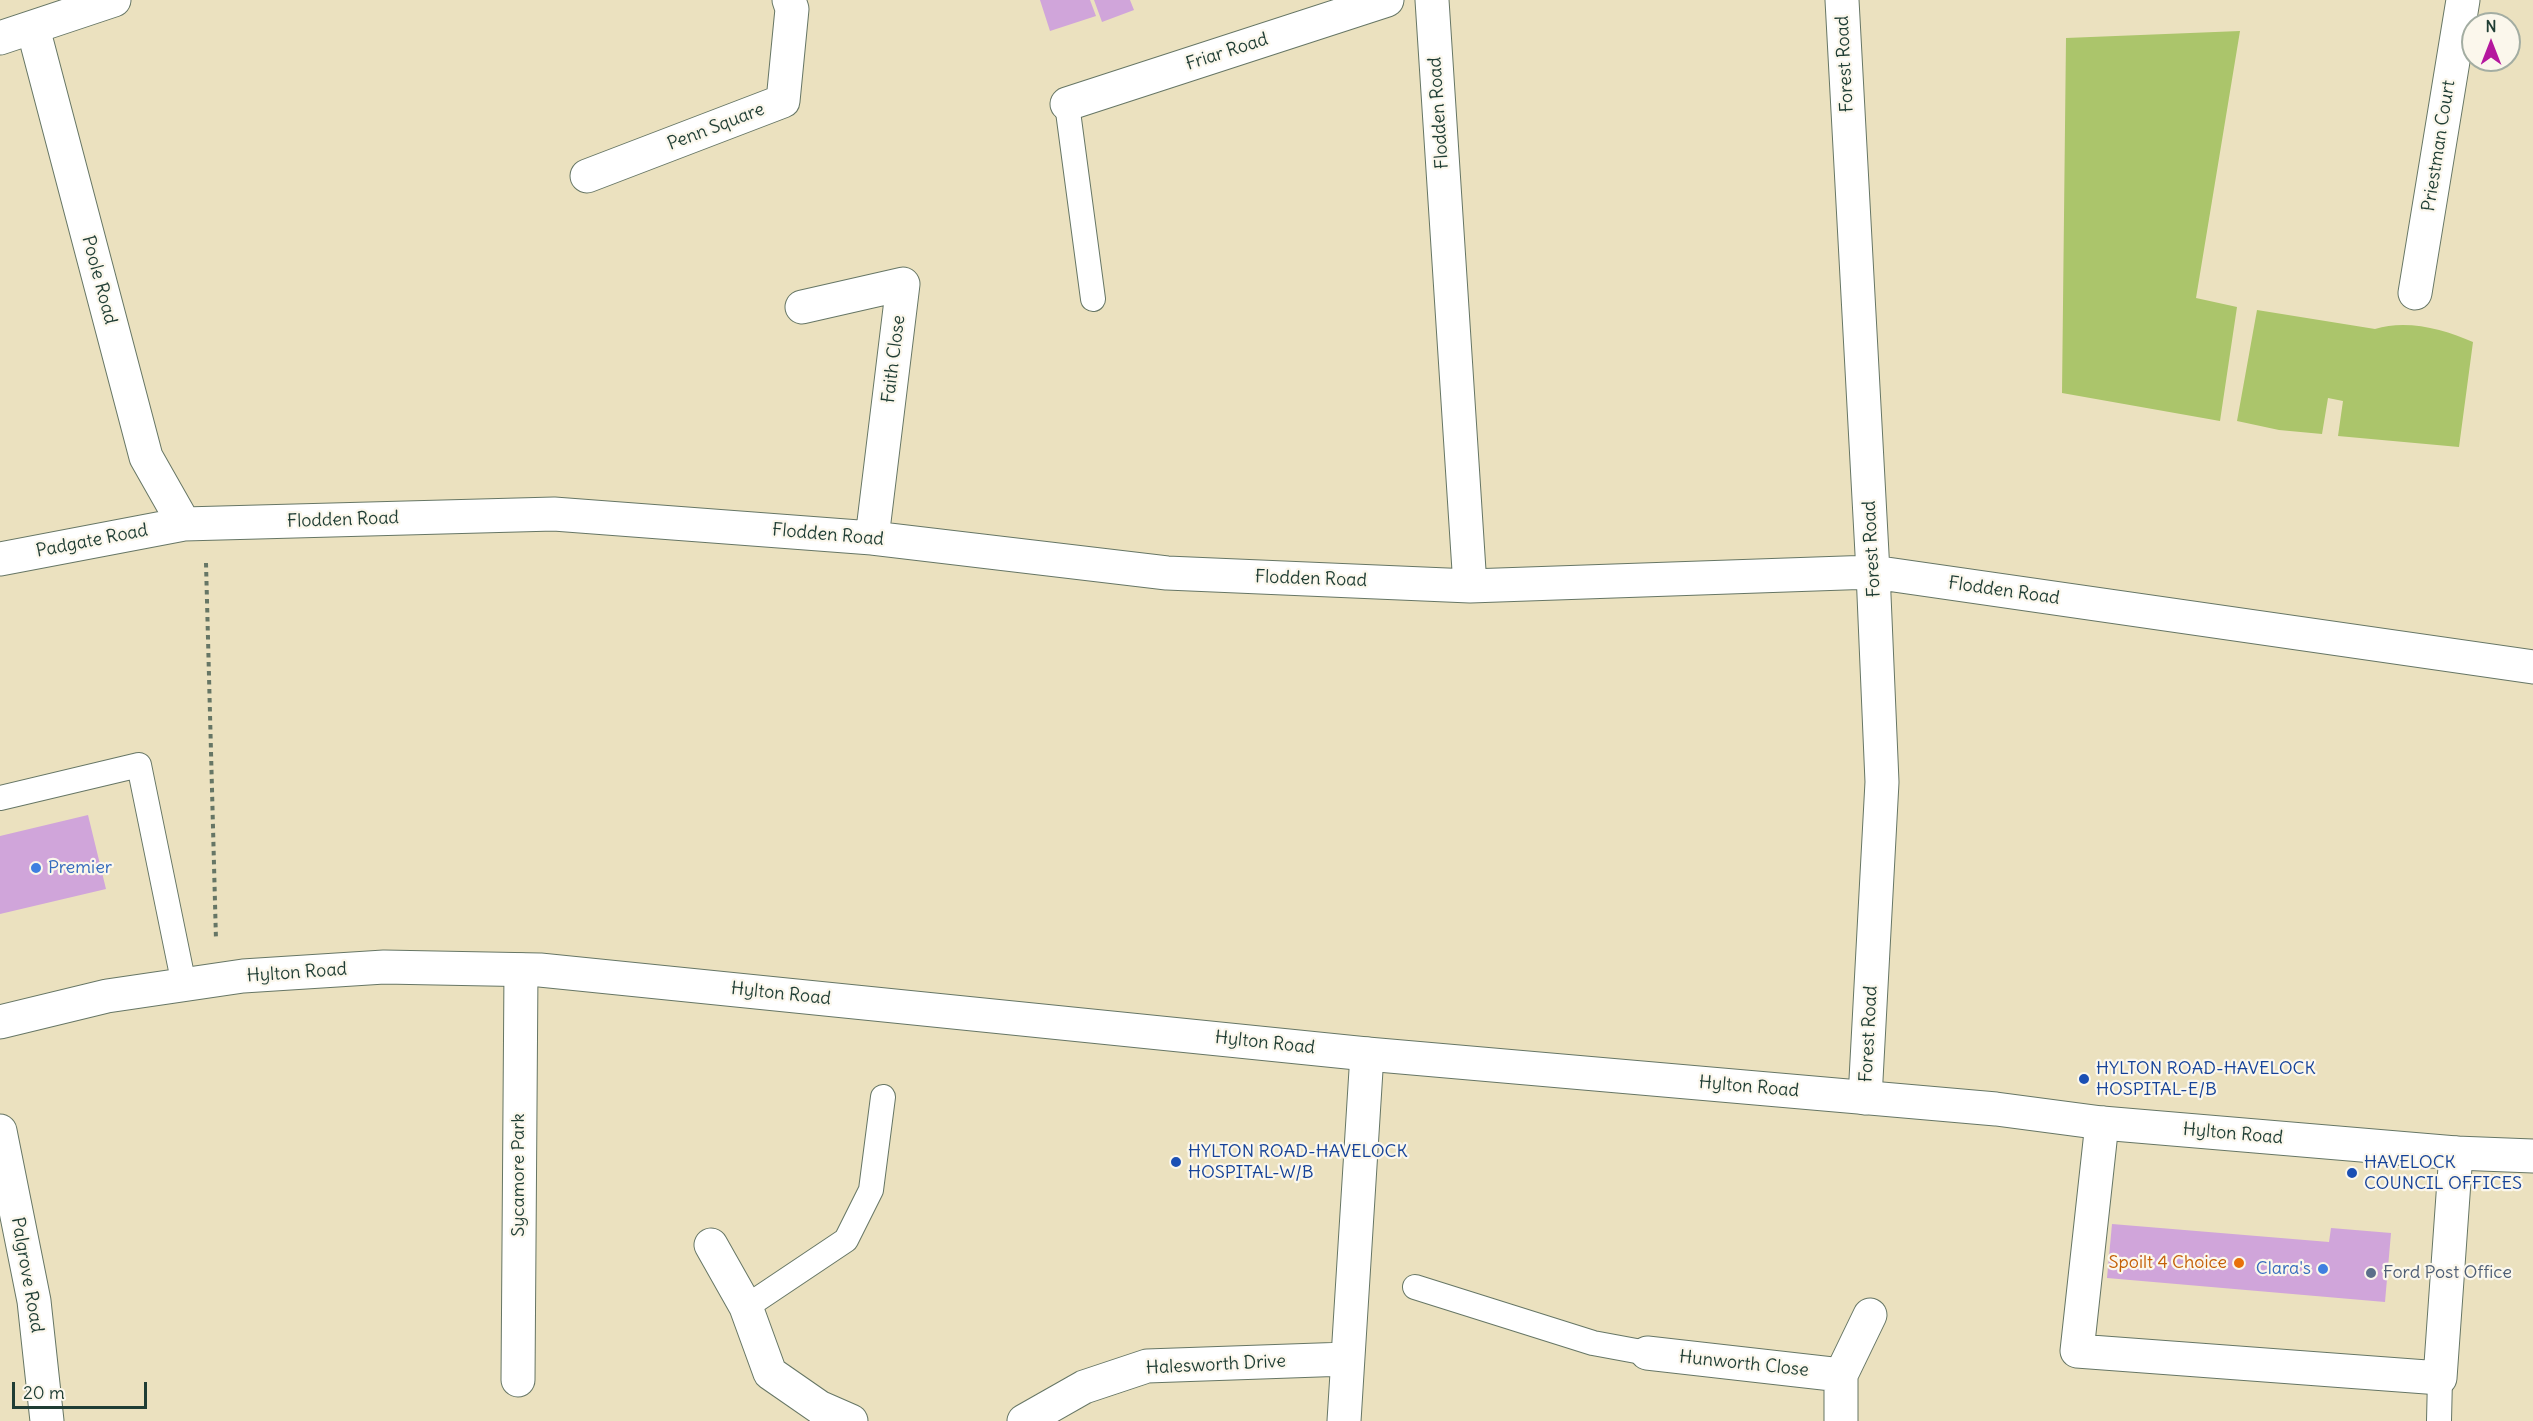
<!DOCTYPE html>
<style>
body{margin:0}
#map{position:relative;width:2533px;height:1421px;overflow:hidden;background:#ebe1bf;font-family:Delius,sans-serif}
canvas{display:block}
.north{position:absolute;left:2461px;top:12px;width:60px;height:60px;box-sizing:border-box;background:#fbf7ec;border:2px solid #a3ada2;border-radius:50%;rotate:0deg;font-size:16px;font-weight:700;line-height:24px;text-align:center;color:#1f3d34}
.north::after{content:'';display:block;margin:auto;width:21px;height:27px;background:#b5179e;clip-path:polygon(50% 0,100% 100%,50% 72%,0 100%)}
.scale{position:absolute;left:12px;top:1382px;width:135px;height:27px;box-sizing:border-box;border:3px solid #1f3d34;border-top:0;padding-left:8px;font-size:18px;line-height:21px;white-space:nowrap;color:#1f3d34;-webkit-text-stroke:4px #fbf7ec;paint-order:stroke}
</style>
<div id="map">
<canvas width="2533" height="1421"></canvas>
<div class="north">N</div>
<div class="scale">20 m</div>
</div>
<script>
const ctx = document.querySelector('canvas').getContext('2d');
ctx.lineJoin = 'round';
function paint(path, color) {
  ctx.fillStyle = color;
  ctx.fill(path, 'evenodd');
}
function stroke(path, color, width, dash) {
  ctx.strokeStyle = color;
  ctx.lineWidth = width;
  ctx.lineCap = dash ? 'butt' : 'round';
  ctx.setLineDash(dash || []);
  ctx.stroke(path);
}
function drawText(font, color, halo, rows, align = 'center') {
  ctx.font = font + ' Delius,sans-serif';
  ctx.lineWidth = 4.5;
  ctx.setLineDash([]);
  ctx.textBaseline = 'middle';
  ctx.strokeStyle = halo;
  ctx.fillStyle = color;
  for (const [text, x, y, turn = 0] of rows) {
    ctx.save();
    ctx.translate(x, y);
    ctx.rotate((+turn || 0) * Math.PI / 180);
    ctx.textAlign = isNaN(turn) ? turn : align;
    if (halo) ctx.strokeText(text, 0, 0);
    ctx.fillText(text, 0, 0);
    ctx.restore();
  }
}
paint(new Path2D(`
 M 2240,31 L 2196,298 L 2237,307 L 2220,421 L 2062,393 L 2066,38 Z
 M 2257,310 L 2375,329 C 2406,319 2444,329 2473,342 L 2459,447 L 2338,436 L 2343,401 L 2328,398 L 2322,434 L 2279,430 L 2237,421 Z`), '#abc56b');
paint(new Path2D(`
 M 1040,0 L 1090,0 L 1096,16 L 1050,31 Z
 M 1094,0 L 1130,0 L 1134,10 L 1102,22 Z
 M 88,815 L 106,889 L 0,914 L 0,836 Z
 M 2112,1224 L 2329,1242 L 2331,1228 L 2391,1233 L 2385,1302 L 2107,1278 Z`), '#d0a5da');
const service = new Path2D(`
 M 1067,104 L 1093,299
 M 0,798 L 139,765 L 184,985
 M 1415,1287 L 1593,1343 L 1647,1353
 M 746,1307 L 846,1240 L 871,1190 L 883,1097
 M 2439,1421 L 2440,1378`);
const minor = new Path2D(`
 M 1432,0 L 1470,586
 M 1842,0 L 1873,572 L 1882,782 L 1865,1098
 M 33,28 L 146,457 L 184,524
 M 1067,104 L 1387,0
 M 587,176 L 783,101 L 792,9 L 789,0
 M 2415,293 L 2463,0
 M 802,307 L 903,284 L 872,538
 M 0,559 L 184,524 L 554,514 L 872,538 L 1167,573 L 1470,586 L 1873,572 L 2533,667
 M 2102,1123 L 2077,1351 L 2440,1378 L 2456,1153
 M 0,1131 L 34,1301 L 47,1421
 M 711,1245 L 746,1307 L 770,1373 L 819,1407 L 851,1421
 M 1647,1353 L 1841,1375
 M 518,1380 L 521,970
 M 1024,1421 L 1084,1387 L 1147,1366 L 1347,1359
 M 1344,1421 L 1367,1054
 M 1841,1421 L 1841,1375 L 1870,1315`);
const tertiary = new Path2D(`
 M 0,38 L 114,0
 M 0,1022 L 107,996 L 243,976 L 384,967 L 540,970 L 1367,1054 L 1996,1109 L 2102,1123 L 2456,1153 L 2533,1156`);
stroke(service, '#667665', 26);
stroke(minor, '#667665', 35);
stroke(tertiary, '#667665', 35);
stroke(new Path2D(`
 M 206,563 L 216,940`), '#667665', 4, [4.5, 4.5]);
stroke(service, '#fff', 24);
stroke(minor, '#fff', 33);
stroke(tertiary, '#fff', 33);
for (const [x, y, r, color] of [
 [36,868,6,"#3f7fe0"],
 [2084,1079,6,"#1a4fb4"],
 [1176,1162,6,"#1a4fb4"],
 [2352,1173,6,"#1a4fb4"],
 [2239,1263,6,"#e8710a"],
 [2323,1269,6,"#3f7fe0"],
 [2371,1273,6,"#5c6f8a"]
]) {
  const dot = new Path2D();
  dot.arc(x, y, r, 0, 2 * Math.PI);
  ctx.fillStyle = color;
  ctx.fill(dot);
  stroke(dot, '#fbf7ec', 2);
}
drawText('18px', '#1f3d34', '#fbf7ec', [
 ["Friar Road",1227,52,-18],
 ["Forest Road",1845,64,-93],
 ["Flodden Road",1439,113,-94],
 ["Penn Square",716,127,-21],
 ["Priestman Court",2439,146,-81],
 ["Poole Road",99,280,75],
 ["Faith Close",894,359,-83],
 ["Flodden Road",343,520,-2],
 ["Flodden Road",828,535,5],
 ["Padgate Road",92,541,-11],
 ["Forest Road",1872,549,-93],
 ["Flodden Road",1311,579,2],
 ["Flodden Road",2004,591,8],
 ["Hylton Road",297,973,-4],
 ["Hylton Road",781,994,6],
 ["Forest Road",1869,1034,-87],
 ["Hylton Road",1265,1043,6],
 ["Hylton Road",1749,1087,5],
 ["Hylton Road",2233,1134,5],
 ["Sycamore Park",519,1175,-90],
 ["Palgrove Road",27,1275,80],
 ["Hunworth Close",1744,1364,6],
 ["Halesworth Drive",1216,1365,-3]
]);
drawText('18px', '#366cbe', '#fbf7ec', [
 ["Premier",48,868],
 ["Clara's",2311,1269,"right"]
], 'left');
drawText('18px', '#164399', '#fbf7ec', [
 ["HYLTON ROAD-HAVELOCK",2096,1069],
 ["HOSPITAL-E/B",2096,1090],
 ["HYLTON ROAD-HAVELOCK",1188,1152],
 ["HOSPITAL-W/B",1188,1173],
 ["HAVELOCK",2364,1163],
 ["COUNCIL OFFICES",2364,1184]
], 'left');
drawText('18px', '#c56008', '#fbf7ec', [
 ["Spoilt 4 Choice",2227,1263]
], 'right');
drawText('18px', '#4e5e75', '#fbf7ec', [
 ["Ford Post Office",2383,1273]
], 'left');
</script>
